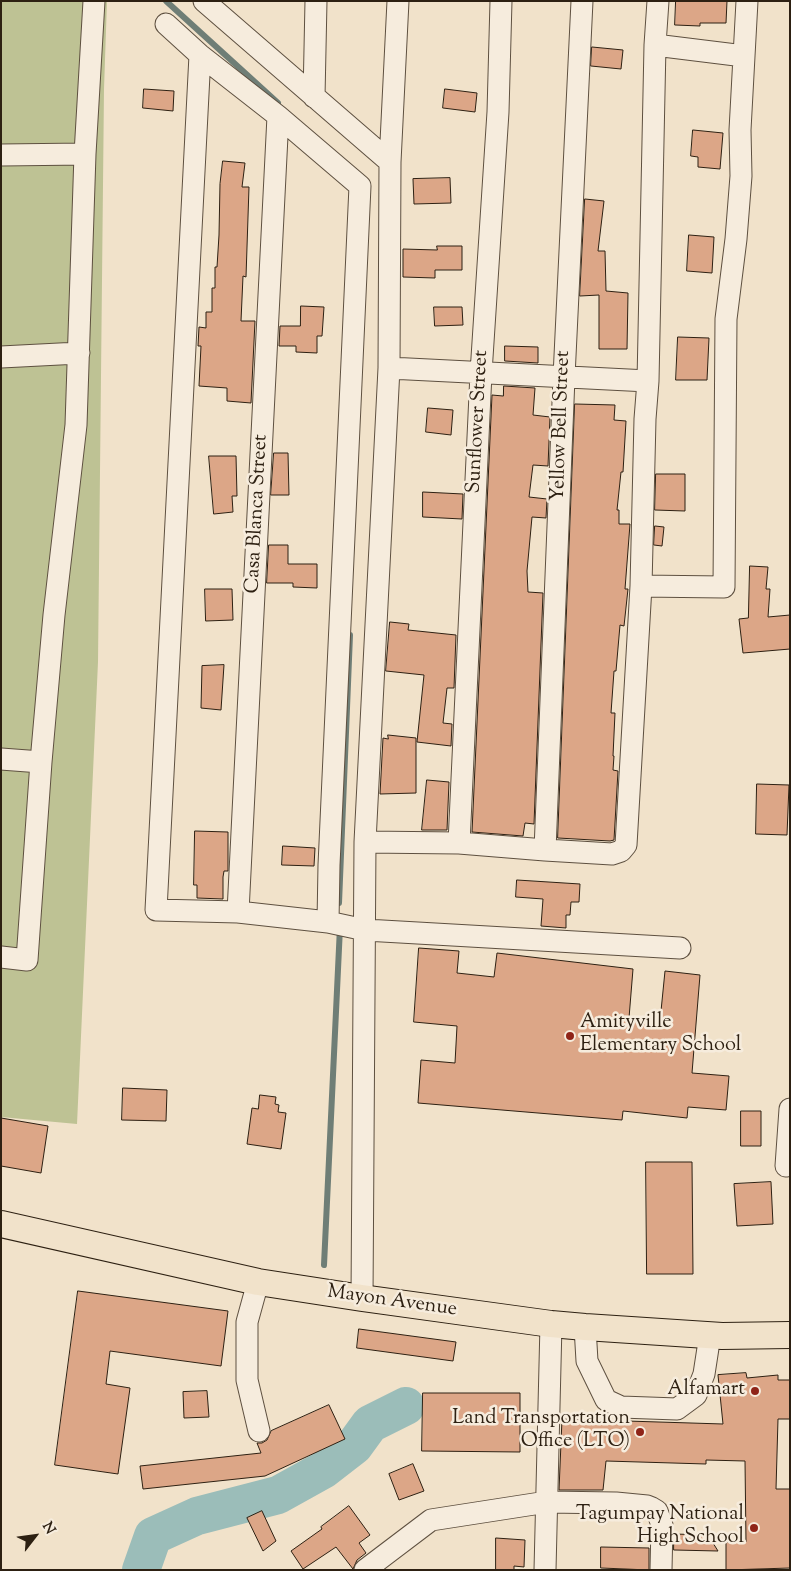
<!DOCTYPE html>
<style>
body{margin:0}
#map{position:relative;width:791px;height:1571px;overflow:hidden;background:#f1e2ca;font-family:"Sorts Mill Goudy",serif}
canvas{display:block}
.frame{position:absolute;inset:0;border:2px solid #2d2012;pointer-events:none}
.north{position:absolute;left:10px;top:1511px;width:50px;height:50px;-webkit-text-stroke:4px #f6ecdd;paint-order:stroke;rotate:60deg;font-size:14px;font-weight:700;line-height:20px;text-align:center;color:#2d2012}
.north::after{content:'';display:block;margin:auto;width:18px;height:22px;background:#2d2012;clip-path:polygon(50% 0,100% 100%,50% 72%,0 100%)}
</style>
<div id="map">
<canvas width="791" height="1571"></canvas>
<div class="frame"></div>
<div class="north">N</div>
</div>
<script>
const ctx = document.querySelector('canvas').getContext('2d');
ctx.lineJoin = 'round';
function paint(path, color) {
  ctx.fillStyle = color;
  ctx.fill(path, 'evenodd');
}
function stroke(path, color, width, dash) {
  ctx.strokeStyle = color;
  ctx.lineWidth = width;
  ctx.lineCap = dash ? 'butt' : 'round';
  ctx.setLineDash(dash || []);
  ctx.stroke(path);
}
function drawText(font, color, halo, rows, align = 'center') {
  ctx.font = font + ' "Sorts Mill Goudy",serif';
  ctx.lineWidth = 5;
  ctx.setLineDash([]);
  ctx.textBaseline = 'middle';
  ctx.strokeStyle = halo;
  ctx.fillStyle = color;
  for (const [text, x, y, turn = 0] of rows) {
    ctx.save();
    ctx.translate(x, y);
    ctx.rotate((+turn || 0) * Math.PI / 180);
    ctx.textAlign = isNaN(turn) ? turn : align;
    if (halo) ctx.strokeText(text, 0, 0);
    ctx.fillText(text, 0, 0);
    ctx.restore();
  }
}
paint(new Path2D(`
 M 1,1 L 107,1 L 104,89 L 98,662 L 77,1124 L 1,1117 Z`), '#bec294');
stroke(new Path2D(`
 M 166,1 L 278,103
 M 339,903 L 350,635
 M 324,1265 L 340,927`), '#6f7e76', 6);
stroke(new Path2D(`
 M 141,1570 L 153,1536 L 197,1516 L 278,1495 L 323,1470 L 354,1446 L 370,1424 L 406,1406`), '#9bbdb9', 38);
const building = new Path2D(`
 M 676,1 L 727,1 L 726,23 L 700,23 L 700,26 L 675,25 Z
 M 592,47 L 623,50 L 621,69 L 591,66 Z
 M 144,89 L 174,91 L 173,111 L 143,108 Z
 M 445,89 L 477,93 L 475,112 L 443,108 Z
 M 693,130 L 723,133 L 720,169 L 698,167 L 698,157 L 691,156 Z
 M 223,161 L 245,163 L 242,187 L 249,187 L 246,277 L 243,276 L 241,321 L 255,321 L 251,403 L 227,401 L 227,388 L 199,386 L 201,346 L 198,346 L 199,327 L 206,328 L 206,312 L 212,312 L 212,288 L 215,288 L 215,267 L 217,267 L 219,235 L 220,184 Z
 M 450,178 L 451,203 L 414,204 L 413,179 Z
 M 585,199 L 604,201 L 598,251 L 605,251 L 606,291 L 628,293 L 627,349 L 599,349 L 599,295 L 580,296 Z
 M 689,235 L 714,237 L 712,273 L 687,271 Z
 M 437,246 L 462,246 L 462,270 L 435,270 L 435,278 L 403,277 L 403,249 L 437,250 Z
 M 301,306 L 324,307 L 322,336 L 317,336 L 317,353 L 296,352 L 296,346 L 279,346 L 280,326 L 300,326 Z
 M 434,307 L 462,307 L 463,325 L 435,326 Z
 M 678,337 L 709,338 L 707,380 L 676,380 Z
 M 505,346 L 538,347 L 538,363 L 505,361 Z
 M 504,386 L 535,388 L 533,415 L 550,417 L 548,466 L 533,465 L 529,497 L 547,499 L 546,518 L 532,517 L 527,571 L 528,592 L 543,593 L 534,824 L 525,823 L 523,836 L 472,832 L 492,395 L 503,396 Z
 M 575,404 L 615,405 L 614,420 L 626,421 L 623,472 L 621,472 L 617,510 L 619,510 L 619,524 L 630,524 L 625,589 L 628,589 L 624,626 L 620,625 L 616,671 L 614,671 L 611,713 L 615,713 L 613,756 L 614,756 L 613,770 L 618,771 L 614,840 L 610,841 L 558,838 Z
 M 428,408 L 453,410 L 451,435 L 426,432 Z
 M 274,453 L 288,453 L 289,495 L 271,495 Z
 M 209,456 L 236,456 L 237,496 L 232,496 L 233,512 L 214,514 Z
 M 656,474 L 685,474 L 685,511 L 655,510 Z
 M 423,492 L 463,494 L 462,519 L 423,517 Z
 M 655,526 L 664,527 L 662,546 L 654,545 Z
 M 269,545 L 288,545 L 288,564 L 317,564 L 317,588 L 293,587 L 293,583 L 267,583 Z
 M 750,566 L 768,567 L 766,589 L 770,589 L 768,617 L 790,615 L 790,649 L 743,653 L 739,619 L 748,618 Z
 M 205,589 L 232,589 L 233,620 L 206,621 Z
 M 390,622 L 409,624 L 408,630 L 456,635 L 454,688 L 447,688 L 443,723 L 452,724 L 451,746 L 417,742 L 424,675 L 386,671 Z
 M 224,665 L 221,710 L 201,708 L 202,666 Z
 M 388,735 L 416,738 L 416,793 L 380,794 L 383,738 L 388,739 Z
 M 427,780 L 449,782 L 447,830 L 422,830 Z
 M 757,784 L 789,785 L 787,835 L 756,834 Z
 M 195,831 L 228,832 L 228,871 L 224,871 L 223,877 L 223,899 L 197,898 L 197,885 L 194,885 Z
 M 283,846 L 315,848 L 314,866 L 282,865 Z
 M 517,880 L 580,884 L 579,902 L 571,902 L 570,915 L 566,915 L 566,928 L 541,926 L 543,899 L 516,897 Z
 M 419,948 L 459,951 L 457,973 L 494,977 L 497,953 L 633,969 L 629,1018 L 660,1021 L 665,971 L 700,975 L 692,1073 L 729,1076 L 726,1110 L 688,1107 L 687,1118 L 623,1111 L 622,1120 L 418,1103 L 421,1060 L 455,1063 L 457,1026 L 414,1022 Z
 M 123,1088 L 167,1090 L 166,1121 L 122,1120 Z
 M 260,1095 L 276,1097 L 275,1104 L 279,1105 L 278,1112 L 286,1113 L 281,1149 L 247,1144 L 252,1108 L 258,1109 Z
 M 741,1111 L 761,1111 L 761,1146 L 741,1146 Z
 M 1,1118 L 48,1126 L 41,1173 L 1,1166 Z
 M 646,1162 L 692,1162 L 693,1274 L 647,1274 Z
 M 771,1182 L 773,1224 L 737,1226 L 734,1184 Z
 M 78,1291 L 228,1311 L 221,1366 L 110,1351 L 106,1384 L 130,1388 L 118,1474 L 55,1465 Z
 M 359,1329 L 456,1342 L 453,1361 L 357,1348 Z
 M 746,1373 L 747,1378 L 778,1375 L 778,1380 L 790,1380 L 790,1419 L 778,1419 L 776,1489 L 790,1489 L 790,1568 L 726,1570 L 726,1542 L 746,1542 L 745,1461 L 706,1460 L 706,1464 L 606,1461 L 603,1490 L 559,1490 L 562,1419 L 723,1424 L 718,1375 Z
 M 207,1391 L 209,1417 L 184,1418 L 183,1392 Z
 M 423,1393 L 520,1393 L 520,1452 L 422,1451 Z
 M 329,1405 L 345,1439 L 265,1476 L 143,1489 L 140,1466 L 261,1453 L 257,1443 L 262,1443 L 267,1440 L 271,1431 Z
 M 413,1464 L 424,1491 L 399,1500 L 389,1474 Z
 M 349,1506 L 370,1535 L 359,1543 L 366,1553 L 357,1560 L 353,1569 L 336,1547 L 303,1569 L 291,1551 L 322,1529 L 321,1527 Z
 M 262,1511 L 276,1541 L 263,1551 L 247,1518 Z
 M 674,1534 L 708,1535 L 718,1551 L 674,1550 Z
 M 496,1538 L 525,1540 L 524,1567 L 514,1566 L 514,1570 L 496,1570 Z
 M 601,1547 L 649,1548 L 649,1570 L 601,1568 Z`);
paint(building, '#dca687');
stroke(building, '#2d2012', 1);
const minor = new Path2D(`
 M 204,1 L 390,162
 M 166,24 L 200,55 L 278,116 L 360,186 L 329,865 L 328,922
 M 655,45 L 744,56
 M 200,55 L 156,910 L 238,912 L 328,922 L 365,930 L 680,948
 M 314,97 L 316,1
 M 1,155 L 85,154
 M 1,357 L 79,353
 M 389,368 L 648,381
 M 641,586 L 724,587 L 726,319 L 736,239 L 741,176 L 740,130 L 747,1
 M 1,759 L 41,762 L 27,960 L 1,957
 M 41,762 L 54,615 L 76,425 L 85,154 L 94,1
 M 365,842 L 459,843 L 545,850 L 612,854 L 621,851 L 626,845 L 641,586 L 645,419 L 648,381 L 655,45 L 658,1
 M 459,843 L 481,373 L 498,112 L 501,1
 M 545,850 L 564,377 L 582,1
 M 238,912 L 278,116
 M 790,1109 L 786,1166 L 790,1165
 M 258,1282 L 247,1322 L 247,1380 L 259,1431
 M 362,1298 L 365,842 L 389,368 L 390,162 L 398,1
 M 585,1327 L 587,1361 L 606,1400 L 621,1407 L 677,1409 L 696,1395 L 704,1374 L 710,1335
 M 365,1570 L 431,1520 L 547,1502 L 616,1503 L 647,1506 L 652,1508 L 657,1511 L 662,1525 L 661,1570
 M 545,1570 L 551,1324`);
const major = new Path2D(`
 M 1,1224 L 258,1282 L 362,1298 L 551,1324 L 585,1327 L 722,1336 L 790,1335`);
stroke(minor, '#5e5040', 23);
stroke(major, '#2d2012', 28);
stroke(minor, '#f6ecdd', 21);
stroke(major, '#f1e2ca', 26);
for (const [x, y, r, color] of [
 [570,1036,5,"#8f2418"],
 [755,1391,5,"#8f2418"],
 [640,1432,5,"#8f2418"],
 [754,1528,5,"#8f2418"]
]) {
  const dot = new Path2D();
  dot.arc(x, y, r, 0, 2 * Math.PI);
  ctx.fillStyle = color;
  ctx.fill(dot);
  stroke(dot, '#f6ecdd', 2);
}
drawText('20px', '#2d2012', '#f6ecdd', [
 ["Sunflower Street",479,422,-87],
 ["Yellow Bell Street",562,426,-88],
 ["Casa Blanca Street",258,514,-87],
 ["Mayon Avenue",392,1302,8]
]);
drawText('20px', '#2d2012', '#f6ecdd', [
 ["Amityville",580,1024,"left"],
 ["Elementary School",580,1047,"left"],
 ["Alfamart",745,1391],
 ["Land Transportation",630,1420],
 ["Office (LTO)",630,1443],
 ["Tagumpay National",744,1516],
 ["High School",744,1539]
], 'right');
</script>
